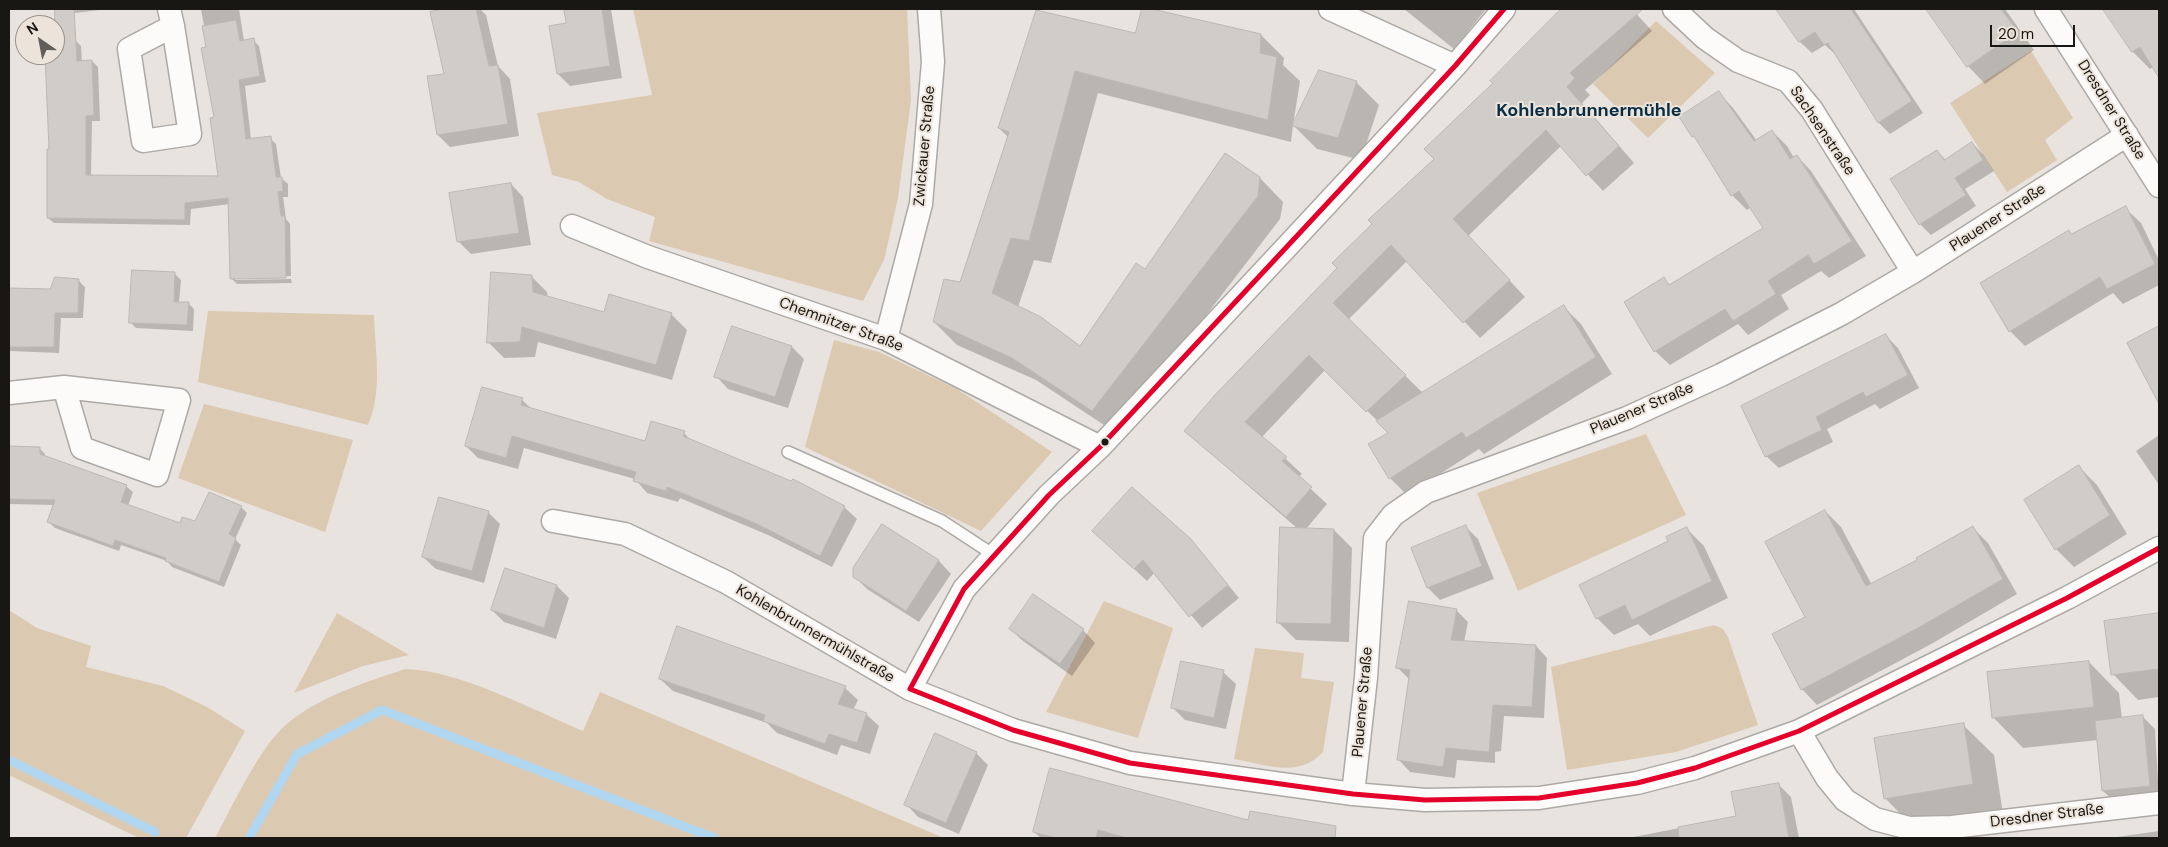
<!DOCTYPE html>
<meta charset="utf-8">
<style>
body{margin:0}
#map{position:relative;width:2168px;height:847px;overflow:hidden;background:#e8e3de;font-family:"DM Sans",sans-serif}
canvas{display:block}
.frame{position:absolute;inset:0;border:10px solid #191713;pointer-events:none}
.north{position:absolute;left:15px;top:15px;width:50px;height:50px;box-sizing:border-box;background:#ece4da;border:1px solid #98928a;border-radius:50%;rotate:327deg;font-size:14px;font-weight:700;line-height:20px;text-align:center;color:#191713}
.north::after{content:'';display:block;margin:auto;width:18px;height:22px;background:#615e5a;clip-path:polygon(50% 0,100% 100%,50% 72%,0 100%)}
.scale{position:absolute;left:1990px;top:25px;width:85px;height:22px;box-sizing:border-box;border:2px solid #191713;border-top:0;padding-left:6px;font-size:15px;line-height:18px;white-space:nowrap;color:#191713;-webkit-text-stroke:4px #ece4da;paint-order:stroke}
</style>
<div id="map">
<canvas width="2168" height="847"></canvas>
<div class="frame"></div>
<div class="north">N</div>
<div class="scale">20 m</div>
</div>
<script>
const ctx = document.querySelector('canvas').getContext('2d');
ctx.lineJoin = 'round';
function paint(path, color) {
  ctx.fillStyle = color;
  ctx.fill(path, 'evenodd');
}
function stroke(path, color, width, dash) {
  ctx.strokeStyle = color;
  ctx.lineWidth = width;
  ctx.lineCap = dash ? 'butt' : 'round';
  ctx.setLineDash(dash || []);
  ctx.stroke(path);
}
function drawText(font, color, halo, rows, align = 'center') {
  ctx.font = font + ' "DM Sans",sans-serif';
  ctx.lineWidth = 4;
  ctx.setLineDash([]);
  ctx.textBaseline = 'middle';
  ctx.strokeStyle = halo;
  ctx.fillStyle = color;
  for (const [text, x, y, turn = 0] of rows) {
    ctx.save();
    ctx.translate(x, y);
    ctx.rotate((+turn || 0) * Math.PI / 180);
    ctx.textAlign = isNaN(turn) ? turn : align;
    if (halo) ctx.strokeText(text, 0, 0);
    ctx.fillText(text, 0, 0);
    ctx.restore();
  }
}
paint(new Path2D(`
 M 633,9 L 907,9 L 911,100 L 898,198 L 884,260 L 863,301 L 649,241 L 655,217 L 607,199 L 579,182 L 552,175 L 537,113 L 652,95 Z
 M 1656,21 L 1715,73 L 1648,138 L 1593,84 Z
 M 2031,51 L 2073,118 L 2045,140 L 2057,160 L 2007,192 L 1950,103 Z
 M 208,311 L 374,315 C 375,351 383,391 368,425 L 198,382 Z
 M 834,340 L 879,352 L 957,389 L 1052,452 L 981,531 L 805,447 Z
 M 204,404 L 353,440 L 325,532 L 178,478 Z
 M 1646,434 L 1686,515 L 1518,591 L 1477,493 Z
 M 1104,601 L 1173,628 L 1138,738 L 1046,712 Z
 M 9,610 L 37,628 L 91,646 L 86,667 L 163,686 L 207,707 L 245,731 L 186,838 L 139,838 L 9,775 Z
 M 337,613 L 409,655 L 363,666 L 294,693 Z
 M 1714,625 L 1723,629 L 1728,637 L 1758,725 L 1676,752 L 1567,770 L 1551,667 Z
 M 1255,648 L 1304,653 L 1301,678 L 1334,682 L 1323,752 C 1298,779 1265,764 1234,759 Z
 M 405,669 C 459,670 533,710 583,731 L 600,692 L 944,838 L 215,838 C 234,804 259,747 288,723 C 321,696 366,682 405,669 Z`), '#dcc9b1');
paint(new Path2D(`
 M 61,9 L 107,9 L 67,14 Z
 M 201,9 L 239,9 L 244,41 L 253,40 L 259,46 L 266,82 L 245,86 L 251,140 L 270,138 L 276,144 L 281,178 L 288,184 L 288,197 L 283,197 L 286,219 L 290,224 L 291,276 L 235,278 L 235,280 L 291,279 L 292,283 L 237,284 L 231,278 L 230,204 L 191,209 L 190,225 L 54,223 L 48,218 L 51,150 L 47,55 L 55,55 L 55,41 L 75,40 L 81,46 L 82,62 L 92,61 L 98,67 L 100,121 L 92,121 L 91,176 L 219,178 L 208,48 Z
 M 449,9 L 480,9 L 486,15 L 498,66 L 510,79 L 519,136 L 450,147 L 438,135 L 445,75 L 431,13 Z
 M 565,9 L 611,9 L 622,78 L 570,86 L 558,74 L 551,27 L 567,24 Z
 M 1144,9 L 1261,35 L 1284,58 L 1283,65 L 1300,81 L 1293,125 L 1356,82 L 1379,105 L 1361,160 L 1317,149 L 1293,125 L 1291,142 L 1098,93 L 1051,263 L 1034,260 L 1018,307 L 1080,348 L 1146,271 L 1260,178 L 1283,202 L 1280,219 L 1116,433 L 1036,380 L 957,345 L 934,322 L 961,283 L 1008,137 L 999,128 L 1037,11 L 1136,35 Z
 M 1404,9 L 1486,9 L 1454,49 Z
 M 1559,9 L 1632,9 L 1652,31 L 1585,90 L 1590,95 L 1582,103 L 1634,163 L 1603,191 L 1561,146 L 1468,236 L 1525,297 L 1480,338 L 1407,261 L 1348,320 L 1423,393 L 1564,307 L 1581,324 L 1612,374 L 1484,454 L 1479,449 L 1407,495 L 1390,478 L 1390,433 L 1325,370 L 1262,437 L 1302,474 L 1298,477 L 1327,504 L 1306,529 L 1334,530 L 1352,548 L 1349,642 L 1296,640 L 1278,622 L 1298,529 L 1185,431 L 1339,268 L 1436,159 L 1494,83 L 1561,10 Z
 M 1784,9 L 1854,9 L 1923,113 L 1890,134 L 1879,123 L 1837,56 L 1825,45 L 1812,53 L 1800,42 L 1780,12 Z
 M 1928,9 L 2005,9 L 2034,50 L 1985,84 L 1968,66 Z
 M 2104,9 L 2159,9 L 2159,76 L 2153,67 L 2150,69 L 2133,52 Z
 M 1719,93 L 1733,108 L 1757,141 L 1772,131 L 1787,146 L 1794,158 L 1797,156 L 1811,171 L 1866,256 L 1829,278 L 1821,271 L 1781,295 L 1789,309 L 1748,335 L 1738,324 L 1670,365 L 1655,351 L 1664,279 L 1670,285 L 1764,228 L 1751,207 L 1747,210 L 1732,195 L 1701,144 L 1681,118 Z
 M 1972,143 L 1983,154 L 1994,171 L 1965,189 L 1976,206 L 1931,235 L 1920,224 L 1937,151 L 1946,160 Z
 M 511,184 L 523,197 L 531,245 L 471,254 L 458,241 Z
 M 2125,208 L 2141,223 L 2159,260 L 2159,285 L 2123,304 L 2113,293 L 2025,346 L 2010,331 L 2069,231 L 2072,235 Z
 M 175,274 L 181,280 L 179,303 L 188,303 L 194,309 L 193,331 L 136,328 L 130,322 Z
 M 531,276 L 547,292 L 548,298 L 605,313 L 671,314 L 687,330 L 672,380 L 538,342 L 535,357 L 504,358 L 488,342 Z
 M 79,281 L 85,287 L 83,318 L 61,318 L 59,353 L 9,351 L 9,288 L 51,290 Z
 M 732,327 L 792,347 L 804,359 L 788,408 L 728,389 L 716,376 Z
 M 2159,328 L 2159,402 L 2129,344 Z
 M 1886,336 L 1898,348 L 1919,388 L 1880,409 L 1875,404 L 1827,429 L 1833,442 L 1779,468 L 1766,456 Z
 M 522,400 L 533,410 L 646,442 L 684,433 L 693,442 L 844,507 L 857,519 L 832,567 L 768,535 L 680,498 L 678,502 L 647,493 L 635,479 L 524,448 L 518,469 L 478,458 L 466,446 Z
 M 2159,435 L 2159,485 L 2136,451 Z
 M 9,447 L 39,448 L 45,454 L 45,458 L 127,487 L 133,492 L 128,506 L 180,525 L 195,523 L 210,494 L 241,507 L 247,513 L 235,539 L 241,545 L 224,587 L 172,567 L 167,561 L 121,545 L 119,551 L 55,528 L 49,522 L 55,505 L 9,504 Z
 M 2079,467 L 2097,485 L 2127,534 L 2074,567 L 2056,549 Z
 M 1825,511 L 1841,527 L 1872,585 L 1919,560 L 1973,528 L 1988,543 L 2017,594 L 1933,643 L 1817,705 L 1802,689 L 1807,617 Z
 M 488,512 L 500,524 L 484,583 L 436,569 L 423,557 Z
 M 882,525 L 939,561 L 951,574 L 919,622 L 867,589 L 855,577 Z
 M 1466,527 L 1478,539 L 1494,579 L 1440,600 L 1428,588 L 1412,548 Z
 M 1687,529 L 1704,546 L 1728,598 L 1650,636 L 1638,624 L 1614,635 L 1597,618 L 1670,542 Z
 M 1190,539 L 1239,598 L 1202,628 L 1155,572 L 1147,581 L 1106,543 Z
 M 505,569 L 557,586 L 569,598 L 556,639 L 504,622 L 492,610 Z
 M 1456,610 L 1468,622 L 1464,642 L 1536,646 L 1547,658 L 1544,718 L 1504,716 L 1501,751 L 1495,752 L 1495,763 L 1457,760 L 1455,778 L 1410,772 L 1399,760 L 1410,680 L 1398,668 Z
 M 2159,615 L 2159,697 L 2138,700 L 2113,674 L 2106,622 Z
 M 678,628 L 845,688 L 858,700 L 853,710 L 866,714 L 879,726 L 870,754 L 841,745 L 837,755 L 777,733 L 767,723 L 673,691 L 660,679 Z
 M 1010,629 L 1083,630 L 1095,643 L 1072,676 L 1023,641 Z
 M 2089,662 L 2119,693 L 2122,719 L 2143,717 L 2155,729 L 2159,798 L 2116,803 L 2103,791 L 2098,740 L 2023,748 L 1993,717 Z
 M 1223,672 L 1236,684 L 1226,729 L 1185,720 L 1173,708 Z
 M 1963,725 L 1994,755 L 2003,814 L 1915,829 L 1885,798 Z
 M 976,753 L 988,765 L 959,834 L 918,817 L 906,804 Z
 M 1779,785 L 1791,797 L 1799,838 L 1628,838 L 1737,817 Z
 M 1249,822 L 1330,836 L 1330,838 L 1041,838 L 1034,832 Z
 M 2159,831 L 2159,838 L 2117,838 L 2117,837 Z`), '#0003');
stroke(new Path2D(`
 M 9,760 L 155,832
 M 249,838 L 297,754 L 382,710 L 714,838`), '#b1d6f0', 9);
const building = new Path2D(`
 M 55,9 L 74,9 L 77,61 L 92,60 L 94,115 L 86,116 L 86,175 L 218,176 L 210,118 L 214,117 L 201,48 L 206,47 L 202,26 L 236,20 L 240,41 L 254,38 L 260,76 L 239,80 L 246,139 L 271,136 L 276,177 L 282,177 L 283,191 L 278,192 L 281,216 L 285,216 L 286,278 L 230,279 L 228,198 L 185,203 L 185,220 L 47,218 L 47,149 L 49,149 L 45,55 L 55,55 Z
 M 443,9 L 476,9 L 489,66 L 498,65 L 508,124 L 437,135 L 427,76 L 444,74 L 430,12 Z
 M 564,9 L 602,9 L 610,66 L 557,74 L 549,26 L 566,23 Z
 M 1142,9 L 1152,9 L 1261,34 L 1260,53 L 1277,57 L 1268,120 L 1075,71 L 1029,241 L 1011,238 L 992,293 L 1041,317 L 1080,346 L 1136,263 L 1145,269 L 1225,153 L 1260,177 L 1258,196 L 1092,411 L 1012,358 L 933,322 L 944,279 L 960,282 L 1009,132 L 998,128 L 1036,10 L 1135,33 Z
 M 1561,9 L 1643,9 L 1570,73 L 1575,78 L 1567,87 L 1619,146 L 1586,176 L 1546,130 L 1453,219 L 1510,280 L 1463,323 L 1391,245 L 1333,303 L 1406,375 L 1366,412 L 1309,355 L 1245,422 L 1287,457 L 1282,461 L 1312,487 L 1286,517 L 1184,431 L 1214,396 L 1337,268 L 1332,263 L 1372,224 L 1368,220 L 1434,159 L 1424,149 L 1493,83 L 1490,81 Z
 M 1776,9 L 1851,9 L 1912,101 L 1878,123 L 1828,43 L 1824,45 L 1815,32 L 1799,42 Z
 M 1926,9 L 2001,9 L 2018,32 L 1967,67 Z
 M 2103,9 L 2159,9 L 2159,78 L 2140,47 L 2132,52 Z
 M 1319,70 L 1357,81 L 1338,138 L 1292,126 Z
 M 1719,91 L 1754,141 L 1772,130 L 1790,159 L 1797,155 L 1852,241 L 1814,264 L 1808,255 L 1768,281 L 1776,294 L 1733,321 L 1725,309 L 1654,352 L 1624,302 L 1664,277 L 1669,285 L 1763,228 L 1739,191 L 1731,196 L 1694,136 L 1692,137 L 1679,117 Z
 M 1972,142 L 1983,160 L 1955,178 L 1966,195 L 1919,225 L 1890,179 L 1937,150 L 1944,160 Z
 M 511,183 L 519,233 L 457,242 L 449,193 Z
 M 2126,206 L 2155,264 L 2107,289 L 2100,277 L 2009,332 L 1980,283 L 2069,230 L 2071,234 Z
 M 132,270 L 175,272 L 174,302 L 189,302 L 187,325 L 129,323 Z
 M 491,272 L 532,275 L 533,292 L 604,312 L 609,294 L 672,313 L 656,365 L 522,327 L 520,342 L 487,343 Z
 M 55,277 L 79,279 L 78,313 L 55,313 L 54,347 L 9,347 L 9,288 L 50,289 Z
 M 1564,305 L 1596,357 L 1466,438 L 1462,432 L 1389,479 L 1368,444 L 1388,433 L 1376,421 Z
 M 732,326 L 792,346 L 775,397 L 714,377 Z
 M 2159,326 L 2159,404 L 2127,343 Z
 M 1886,334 L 1908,375 L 1866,397 L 1863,392 L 1816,417 L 1822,430 L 1765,457 L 1741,406 Z
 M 482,387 L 523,398 L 521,405 L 645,441 L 651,421 L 685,431 L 683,436 L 791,481 L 793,479 L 845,506 L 820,556 L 755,523 L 667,487 L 666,491 L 633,481 L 636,472 L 512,436 L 506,458 L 465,446 Z
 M 9,446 L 40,447 L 40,454 L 127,485 L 121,502 L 180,523 L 182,517 L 195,521 L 209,492 L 242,506 L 229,534 L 236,538 L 219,582 L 165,561 L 166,558 L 115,540 L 113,546 L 47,522 L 55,500 L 9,499 Z
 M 2079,465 L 2110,515 L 2055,550 L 2024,500 Z
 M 1132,487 L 1191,539 L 1228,585 L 1189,617 L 1143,560 L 1134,569 L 1092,531 Z
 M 439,497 L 489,511 L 472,571 L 422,557 Z
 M 1825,510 L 1866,586 L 1917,560 L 1916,558 L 1973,526 L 2003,579 L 1918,628 L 1801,690 L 1772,634 L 1805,617 L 1765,542 Z
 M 882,524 L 939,560 L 906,611 L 853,577 L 853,568 Z
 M 1466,525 L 1482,566 L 1427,588 L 1411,548 Z
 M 1280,527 L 1334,529 L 1331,624 L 1277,623 Z
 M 1687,527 L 1712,581 L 1632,620 L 1625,605 L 1596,619 L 1579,585 L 1668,541 L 1666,537 Z
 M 505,568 L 557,585 L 544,628 L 491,610 Z
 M 1033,594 L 1084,629 L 1060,664 L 1009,629 Z
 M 1409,601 L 1457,609 L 1451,640 L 1536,645 L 1532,707 L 1493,705 L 1489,752 L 1446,748 L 1443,767 L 1397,760 L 1410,670 L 1396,668 Z
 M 2159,613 L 2159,669 L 2111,675 L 2104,621 Z
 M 677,626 L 846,686 L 838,704 L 867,713 L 857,743 L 829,734 L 825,744 L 763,721 L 765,715 L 659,679 Z
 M 1181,661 L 1224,670 L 1214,718 L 1171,708 Z
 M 2089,661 L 2094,707 L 1992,718 L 1987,672 Z
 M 2143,715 L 2150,786 L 2102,791 L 2095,721 Z
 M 1964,723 L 1973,784 L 1884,799 L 1874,738 Z
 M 935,733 L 977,752 L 946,823 L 904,805 Z
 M 1050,768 L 1248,820 L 1250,811 L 1336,826 L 1335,838 L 1127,838 L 1098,830 L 1096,838 L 1056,838 L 1033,832 Z
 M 1779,783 L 1789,838 L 1679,838 L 1678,827 L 1736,816 L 1731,792 Z`);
paint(building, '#d0ccc8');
stroke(building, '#bbb8b4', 1);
const service = new Path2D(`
 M 788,452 L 942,521 L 994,555`);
const minor = new Path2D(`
 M 169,9 L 173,26 L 190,134 L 143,141 L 129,49 L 173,26
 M 1330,9 L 1455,66
 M 1674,9 L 1705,38 L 1738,61 L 1788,81 L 1812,110 L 1913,272
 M 2046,9 L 2159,186
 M 572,226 L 648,257 L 886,339 L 1100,447
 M 886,339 L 921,204 L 933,62 L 929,9
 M 9,393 L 64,387 L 179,400 L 157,475 L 82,448 L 64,387
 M 553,521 L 625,534 L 726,582 L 910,689 L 1013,730 L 1130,763 L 1353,794 L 1425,800 L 1539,798 L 1637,783 L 1695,768 L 1799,731 L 2067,598 L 2159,548
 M 910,689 L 964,589 L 1049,495 L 1100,447 L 1295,238 L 1455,66 L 1504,9
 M 1799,731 L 1827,778 L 1845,800 L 1875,819 L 1909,828 L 1952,827 L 2159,803
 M 1353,794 L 1366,678 L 1375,538 L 1393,515 L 1426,492 L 1627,418 L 1721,375 L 1841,314 L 1913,272 L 2127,135`);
stroke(service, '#ada9a5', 14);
stroke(minor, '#ada9a5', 25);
stroke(service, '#fcfbfa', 11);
stroke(minor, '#fcfbfa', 22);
stroke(new Path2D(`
 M 1504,9 L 1455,66 L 1295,238 L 1100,447 L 1049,495 L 964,589 L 910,689 L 1013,730 L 1130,763 L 1353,794 L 1425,800 L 1539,798 L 1637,783 L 1695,768 L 1799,731 L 2067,598 L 2159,548`), '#e4002b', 5);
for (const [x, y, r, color] of [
 [1105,442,4.5,"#191713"]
]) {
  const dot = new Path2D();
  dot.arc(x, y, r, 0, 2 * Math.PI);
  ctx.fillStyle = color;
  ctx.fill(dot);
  stroke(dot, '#ece4da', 2);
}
drawText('15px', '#191713', '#ece4da', [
 ["Dresdner Straße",2111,110,58],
 ["Sachsenstraße",1822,131,56],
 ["Zwickauer Straße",925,146,-85],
 ["Plauener Straße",1998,218,-33],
 ["Chemnitzer Straße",841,325,20],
 ["Plauener Straße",1642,409,-23],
 ["Kohlenbrunnermühlstraße",815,634,30],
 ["Plauener Straße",1363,702,-85],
 ["Dresdner Straße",2047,816,-7]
]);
drawText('bold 18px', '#082e46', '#ece4da', [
 ["Kohlenbrunnermühle",1589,111]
]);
</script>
